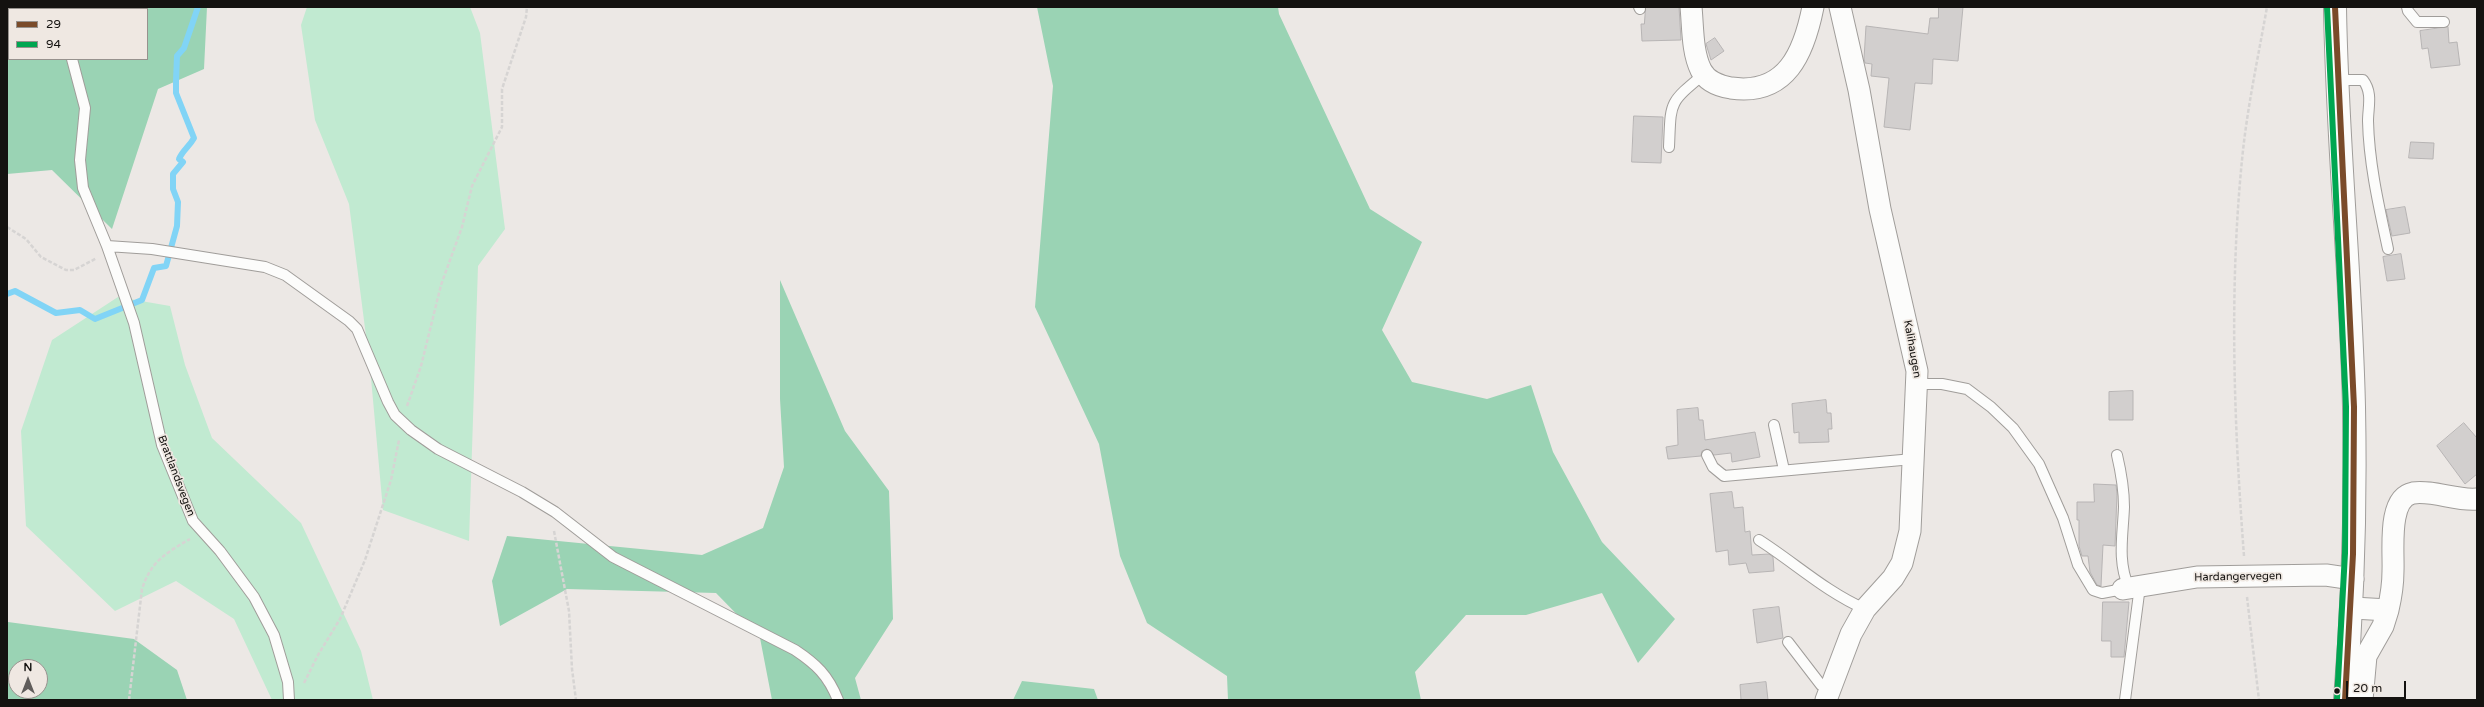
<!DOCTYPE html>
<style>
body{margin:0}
#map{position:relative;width:2484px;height:707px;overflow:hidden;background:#ece8e5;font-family:"Varela Round",sans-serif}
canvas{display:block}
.frame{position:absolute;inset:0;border:8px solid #141210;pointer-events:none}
.legend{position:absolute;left:8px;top:8px;width:140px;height:52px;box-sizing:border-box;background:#efe8e2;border:1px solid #97928e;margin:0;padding:5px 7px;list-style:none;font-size:12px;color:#141210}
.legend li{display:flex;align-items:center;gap:8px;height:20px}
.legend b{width:20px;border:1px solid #97928e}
.north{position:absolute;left:8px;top:659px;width:40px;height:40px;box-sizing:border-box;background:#efe8e2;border:1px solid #97928e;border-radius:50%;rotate:0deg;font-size:11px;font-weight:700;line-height:16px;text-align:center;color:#141210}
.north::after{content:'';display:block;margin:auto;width:14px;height:18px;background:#605d5b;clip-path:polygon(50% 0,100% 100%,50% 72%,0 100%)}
.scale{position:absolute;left:2346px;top:681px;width:60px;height:18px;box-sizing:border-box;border:2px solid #141210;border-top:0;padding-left:5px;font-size:12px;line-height:14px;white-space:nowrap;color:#141210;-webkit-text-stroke:3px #efe8e2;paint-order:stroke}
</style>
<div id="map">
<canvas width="2484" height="707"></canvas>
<div class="frame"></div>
<ul class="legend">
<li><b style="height:5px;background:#7a4b2a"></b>29</li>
<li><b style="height:5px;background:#00a651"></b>94</li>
</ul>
<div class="north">N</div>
<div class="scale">20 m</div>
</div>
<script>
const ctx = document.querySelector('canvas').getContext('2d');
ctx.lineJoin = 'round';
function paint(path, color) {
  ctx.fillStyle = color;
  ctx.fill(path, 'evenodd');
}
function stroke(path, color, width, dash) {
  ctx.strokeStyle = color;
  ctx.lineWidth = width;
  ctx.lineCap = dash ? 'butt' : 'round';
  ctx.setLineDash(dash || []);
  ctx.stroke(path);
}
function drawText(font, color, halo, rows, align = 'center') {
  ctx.font = font + ' "Varela Round",sans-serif';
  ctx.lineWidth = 3.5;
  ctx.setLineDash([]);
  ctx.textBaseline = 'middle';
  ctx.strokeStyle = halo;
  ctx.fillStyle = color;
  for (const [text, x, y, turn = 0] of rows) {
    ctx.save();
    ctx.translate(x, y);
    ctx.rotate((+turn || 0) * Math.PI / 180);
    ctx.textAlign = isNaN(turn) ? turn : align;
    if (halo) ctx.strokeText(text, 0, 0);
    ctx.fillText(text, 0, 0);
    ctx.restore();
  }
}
paint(new Path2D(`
 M 307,7 L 470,7 L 480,33 L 505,229 L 478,266 L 469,541 L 383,510 L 370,367 L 349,204 L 315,120 L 301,25 Z
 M 118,297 L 170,306 L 185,365 L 212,438 L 301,523 L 361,651 L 373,700 L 272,700 L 234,619 L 176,581 L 115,611 L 26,526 L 21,431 L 52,340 Z`), '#c1ead1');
paint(new Path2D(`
 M 7,7 L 207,7 L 204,69 L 158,89 L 112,229 L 52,170 L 7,174 ZM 9,9 L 147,9 L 147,59 L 9,59 Z
 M 1037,7 L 1278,7 L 1279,14 L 1370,209 L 1422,242 L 1382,330 L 1412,382 L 1487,399 L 1531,385 L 1553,452 L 1602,542 L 1675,619 L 1638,663 L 1602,593 L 1526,615 L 1466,615 L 1415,672 L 1421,700 L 1228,700 L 1227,676 L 1147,623 L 1120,556 L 1099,444 L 1035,307 L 1053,86 Z
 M 780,280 L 845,431 L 889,491 L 893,619 L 855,678 L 861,700 L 772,700 L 760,638 L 716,593 L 567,589 L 500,626 L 492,581 L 507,536 L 702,555 L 763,528 L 784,467 L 780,399 Z
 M 7,619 L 8,622 L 134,639 L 177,670 L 187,700 L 7,700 ZM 16,667 L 40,667 L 40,691 L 16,691 Z
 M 1022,681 L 1094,689 L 1098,700 L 1013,700 Z`), '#9ad3b4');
stroke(new Path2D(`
 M 7,294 L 15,291 L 56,313 L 80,310 L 95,319 L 142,300 L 154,268 L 166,266 L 177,226 L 178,202 L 173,189 L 173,174 L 183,162 L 179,159 C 183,150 189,147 194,138 L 176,93 L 176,81 L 177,56 L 184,48 L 198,7`), '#81d4f6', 6);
const building = new Path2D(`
 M 1646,7 L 1679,7 L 1681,40 L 1642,41 L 1641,24 L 1644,24 Z
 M 1939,7 L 1963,7 L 1958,61 L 1933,59 L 1932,84 L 1915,83 L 1910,130 L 1884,127 L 1889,78 L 1871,76 L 1872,64 L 1865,63 L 1864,59 L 1866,26 L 1928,34 L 1930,18 L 1938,18 Z
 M 2448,27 L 2449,43 L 2457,42 L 2460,65 L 2431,68 L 2428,48 L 2422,49 L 2420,31 Z
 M 1715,38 L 1724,51 L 1711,60 L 1706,44 Z
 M 1634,116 L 1663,117 L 1661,163 L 1632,162 Z
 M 2411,142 L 2434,143 L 2433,159 L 2409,158 Z
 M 2405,207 L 2410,233 L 2392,236 L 2386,210 Z
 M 2401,254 L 2405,279 L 2387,281 L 2383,257 Z
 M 2133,391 L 2133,420 L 2109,420 L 2109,392 Z
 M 1826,400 L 1827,413 L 1831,413 L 1832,429 L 1828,429 L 1829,442 L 1799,443 L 1799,432 L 1794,433 L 1792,404 Z
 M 1698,408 L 1699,420 L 1703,420 L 1705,440 L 1755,432 L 1760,457 L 1732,462 L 1731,453 L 1714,455 L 1707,449 L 1702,451 L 1701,456 L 1668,459 L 1666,447 L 1678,445 L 1677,410 Z
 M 2464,423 L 2477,438 L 2477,474 L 2465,484 L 2437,446 Z
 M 2094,484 L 2116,485 L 2117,494 L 2115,546 L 2103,545 L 2101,586 L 2097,585 L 2090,572 L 2088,556 L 2082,556 L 2079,546 L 2079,520 L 2077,520 L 2077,502 L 2094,502 Z
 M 1732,492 L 1734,508 L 1743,507 L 1745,532 L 1750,531 L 1752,555 L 1769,554 L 1773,557 L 1774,571 L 1749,573 L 1746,563 L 1729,565 L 1728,550 L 1716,552 L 1710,494 Z
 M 2103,602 L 2129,602 L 2124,657 L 2111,657 L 2111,641 L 2102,641 Z
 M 1779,607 L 1783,638 L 1757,643 L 1753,610 Z
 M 1766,682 L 1768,700 L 1741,700 L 1740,685 Z`);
paint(building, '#d2cfce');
stroke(building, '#b7b4b4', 1);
const service = new Path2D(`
 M 54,7 L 55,9
 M 1639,7 L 1640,9
 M 2407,7 L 2408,11 L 2417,22 L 2444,22
 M 72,59 L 85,108 L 80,160 L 83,188 L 107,246 L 134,323 L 162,445 L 193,521 L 220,551 L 254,597 L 274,635 L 288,682 L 289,700
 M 2337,80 L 2363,80 C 2373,93 2368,107 2368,121 C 2369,164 2379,207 2388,249
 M 1669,147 C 1671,101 1668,104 1704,74
 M 107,246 L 152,249 L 265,267 L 285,275 L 349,321 L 357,329 L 388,402 L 395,415 L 411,430 L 438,449 L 522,492 L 555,512 L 613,557 L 795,650 C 816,664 828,675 838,700
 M 1918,384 L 1942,384 L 1967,389 L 1991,407 L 2013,428 L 2039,464 L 2063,518 L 2078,565 L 2093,590 L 2102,593 L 2123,589
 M 1774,425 L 1784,470
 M 1707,455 L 1713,467 L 1724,476 L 1913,459
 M 2117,455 C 2121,472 2124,489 2124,507 C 2123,535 2117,561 2129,588
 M 1759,540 C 1795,563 1826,592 1865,609
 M 1788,642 L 1821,685 L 1830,690
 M 2125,700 L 2140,586`);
const minor = new Path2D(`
 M 1691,7 C 1693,27 1692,52 1701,70 C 1707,82 1719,86 1731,88 C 1787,96 1804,52 1813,7
 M 2123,589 L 2197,577 L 2326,575 L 2353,579
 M 2353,608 L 2388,610 L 2383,626 L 2366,656 L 2362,700
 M 2388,610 C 2391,597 2393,584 2393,571 C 2394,551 2387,498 2413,493 C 2434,490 2456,501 2477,499
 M 1826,700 L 1851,634 L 1865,609 L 1893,578 L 1902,563 L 1910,531 L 1917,371 L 1880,209 L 1859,90 L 1840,7`);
const primary = new Path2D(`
 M 2335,7 C 2337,141 2351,274 2354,407 C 2356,505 2353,602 2345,700`);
stroke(service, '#a09d9a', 12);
stroke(minor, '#a09d9a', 23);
stroke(primary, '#a09d9a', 24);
stroke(new Path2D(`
 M 7,227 L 26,239 L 41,257 L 66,270 L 74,270 L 97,258
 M 407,406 L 421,366 L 441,285 L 462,227 L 472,186 L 502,127 L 502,89 L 526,17 L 527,7
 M 554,531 L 569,611 L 572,669 L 576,700
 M 2244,556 C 2234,424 2229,291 2242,160 C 2247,108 2258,58 2267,7
 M 2247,597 L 2259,700
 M 304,683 L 318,655 L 340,619 L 365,560 L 391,480 L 399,440
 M 129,700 L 142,589 C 151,561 166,553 190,539`), '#d6d4d3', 2.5, [4, 2]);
stroke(service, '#fcfcfb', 10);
stroke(minor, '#fcfcfb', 21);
stroke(primary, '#fcfcfb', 22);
stroke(new Path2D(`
 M 2335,7 L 2354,407 L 2353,554 L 2345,700`), '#7a4b2a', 6);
stroke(new Path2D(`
 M 2327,7 L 2346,407 L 2345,553 L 2337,699`), '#00a651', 6);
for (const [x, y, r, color] of [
 [2337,691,3.5,"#141210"]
]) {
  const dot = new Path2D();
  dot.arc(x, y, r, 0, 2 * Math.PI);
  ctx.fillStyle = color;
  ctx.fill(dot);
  stroke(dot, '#efe8e2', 1.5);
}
drawText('11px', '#141210', '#efe8e2', [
 ["Kalihaugen",1912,349,80],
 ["Brattlandsvegen",176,476,69],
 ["Hardangervegen",2238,577,-1]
]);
</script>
